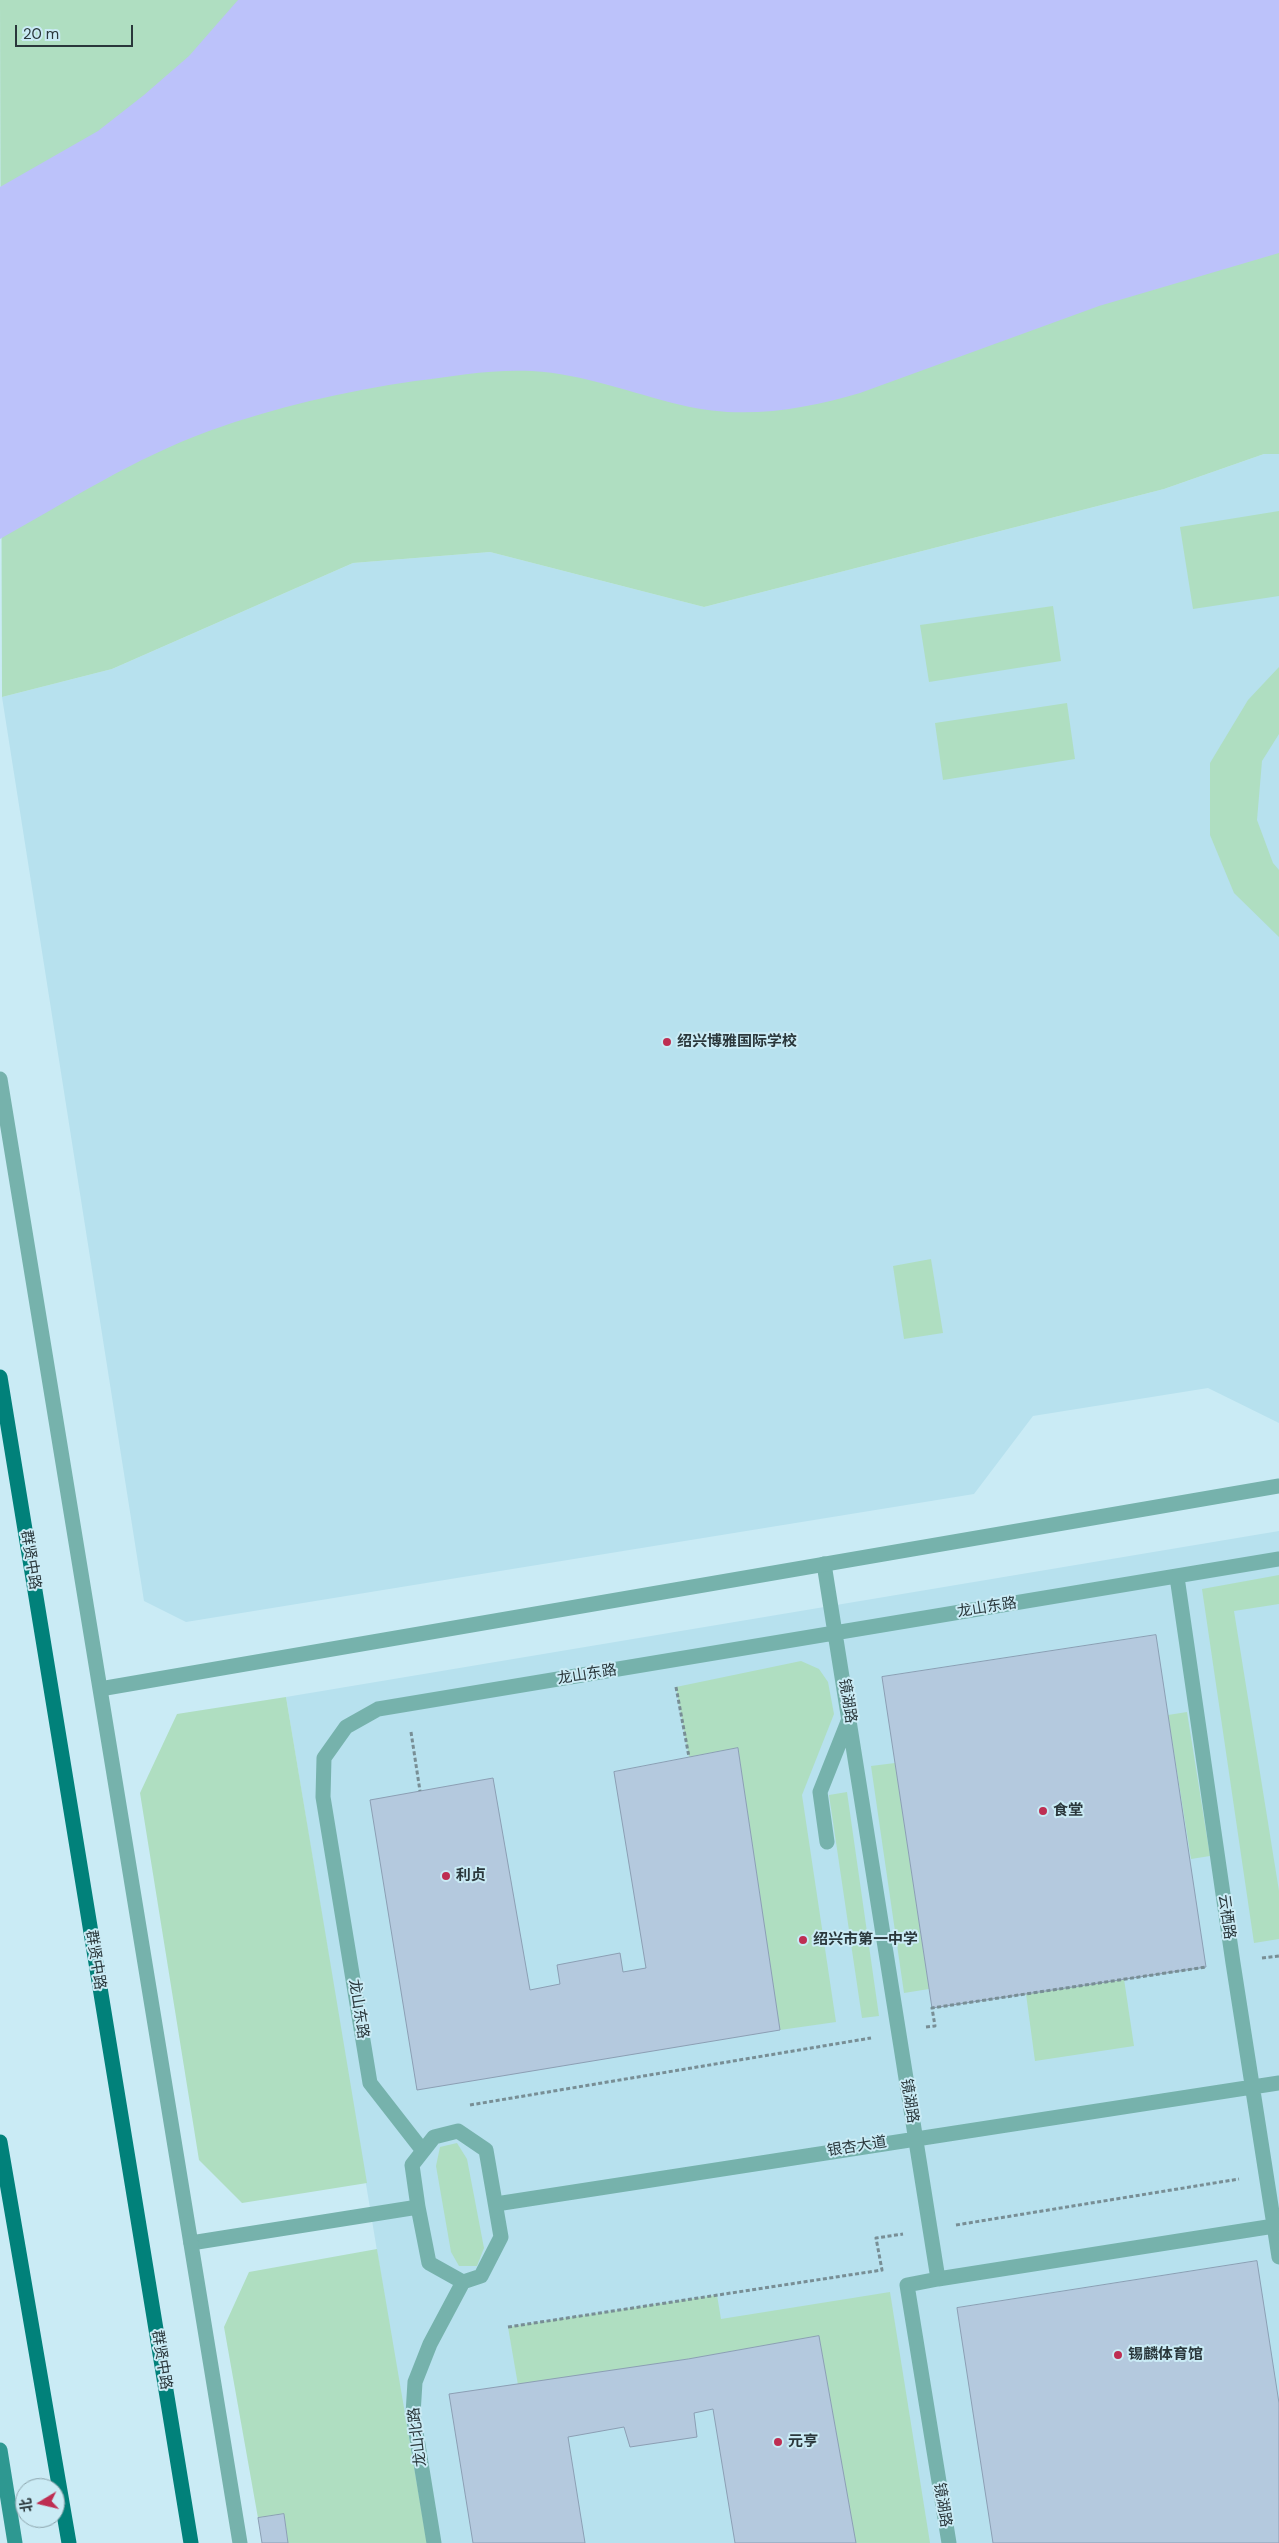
<!DOCTYPE html>
<meta charset="utf-8">
<style>
body{margin:0}
#map{position:relative;width:1279px;height:2543px;overflow:hidden;background:#caebf5;font-family:"DM Sans","Noto Sans SC",sans-serif}
canvas{display:block}
.north{position:absolute;left:15px;top:2478px;width:50px;height:50px;box-sizing:border-box;background:#caebf5;border:1px solid #8aa3ab;border-radius:50%;rotate:261deg;font-size:14px;font-weight:700;line-height:20px;text-align:center;color:#2a373b}
.north::after{content:'';display:block;margin:auto;width:18px;height:22px;background:#be2e52;clip-path:polygon(50% 0,100% 100%,50% 72%,0 100%)}
.scale{position:absolute;left:15px;top:25px;width:118px;height:22px;box-sizing:border-box;border:2px solid #2a373b;border-top:0;padding-left:6px;font-size:15px;line-height:18px;white-space:nowrap;color:#2a373b;-webkit-text-stroke:4px #caebf5;paint-order:stroke}
</style>
<div id="map">
<canvas width="1279" height="2543"></canvas>
<div class="north">北</div>
<div class="scale">20 m</div>
</div>
<script>
const ctx = document.querySelector('canvas').getContext('2d');
ctx.lineJoin = 'round';
function paint(path, color) {
  ctx.fillStyle = color;
  ctx.fill(path, 'evenodd');
}
function stroke(path, color, width, dash) {
  ctx.strokeStyle = color;
  ctx.lineWidth = width;
  ctx.lineCap = dash ? 'butt' : 'round';
  ctx.setLineDash(dash || []);
  ctx.stroke(path);
}
function drawText(font, color, halo, rows, align = 'center') {
  ctx.font = font + ' "DM Sans","Noto Sans SC",sans-serif';
  ctx.lineWidth = 4;
  ctx.setLineDash([]);
  ctx.textBaseline = 'middle';
  ctx.strokeStyle = halo;
  ctx.fillStyle = color;
  for (const [text, x, y, turn = 0] of rows) {
    ctx.save();
    ctx.translate(x, y);
    ctx.rotate((+turn || 0) * Math.PI / 180);
    ctx.textAlign = isNaN(turn) ? turn : align;
    if (halo) ctx.strokeText(text, 0, 0);
    ctx.fillText(text, 0, 0);
    ctx.restore();
  }
}
paint(new Path2D(`
 M 1264,454 L 1279,454 L 1279,1423 L 1208,1388 L 1033,1416 L 974,1494 L 186,1622 L 144,1601 L 2,697 L 112,669 L 353,563 L 490,552 L 704,607 L 1164,489 Z
 M 1279,1531 L 1279,2543 L 425,2543 L 286,1697 Z`), '#b7e1ee');
paint(new Path2D(`
 M 0,0 L 1279,0 L 1279,454 L 1264,454 L 1164,489 L 704,607 L 490,552 L 353,563 L 112,669 L 2,697 Z
 M 1279,511 L 1279,596 L 1193,609 L 1180,527 Z
 M 1053,606 L 1061,661 L 929,682 L 920,625 Z
 M 1279,667 L 1279,734 L 1262,761 L 1257,820 L 1273,863 L 1279,870 L 1279,937 L 1234,893 L 1210,835 L 1210,763 L 1248,700 Z
 M 1067,703 L 1075,759 L 943,780 L 935,723 Z
 M 931,1259 L 943,1333 L 904,1339 L 893,1266 Z
 M 1279,1575 L 1279,1604 L 1234,1611 L 1279,1891 L 1279,1939 L 1254,1943 L 1202,1589 Z
 M 801,1661 L 819,1669 L 828,1682 L 834,1714 L 802,1795 L 836,2022 L 780,2030 L 738,1748 L 689,1757 L 676,1687 Z
 M 286,1697 L 367,2183 L 242,2203 L 199,2160 L 140,1793 L 177,1714 Z
 M 1187,1712 L 1210,1856 L 1191,1859 L 1168,1715 Z
 M 895,1763 L 929,1989 L 904,1993 L 871,1766 Z
 M 847,1792 L 879,2016 L 862,2018 L 829,1795 Z
 M 1124,1979 L 1134,2046 L 1035,2061 L 1026,1994 Z
 M 457,2143 L 467,2159 L 484,2248 L 477,2266 L 459,2266 L 451,2252 L 436,2166 L 440,2147 Z
 M 377,2249 L 427,2543 L 288,2543 L 284,2514 L 258,2518 L 224,2327 L 249,2272 Z
 M 890,2292 L 930,2543 L 856,2543 L 819,2336 L 688,2359 L 518,2385 L 508,2327 L 717,2295 L 721,2319 Z`), '#afdec1');
paint(new Path2D(`
 M 238,0 L 1279,0 L 1279,253 L 1099,306 L 860,393 C 803,410 741,420 681,405 C 631,393 584,374 532,371 C 492,369 454,376 415,381 C 345,391 276,407 209,431 C 135,458 68,501 0,539 L 0,187 L 98,131 L 144,95 L 189,56 Z`), '#bcc2fa');
const building = new Path2D(`
 M 1156,1635 L 1206,1967 L 932,2008 L 882,1677 Z
 M 738,1748 L 780,2030 L 417,2090 L 370,1800 L 493,1778 L 530,1990 L 560,1984 L 557,1965 L 620,1953 L 623,1972 L 646,1968 L 614,1772 Z
 M 1257,2261 L 1279,2403 L 1279,2543 L 993,2543 L 957,2308 Z
 M 819,2336 L 856,2543 L 735,2543 L 713,2409 L 694,2413 L 697,2437 L 630,2447 L 624,2427 L 568,2437 L 585,2543 L 473,2543 L 449,2394 L 688,2359 Z
 M 284,2514 L 288,2543 L 262,2543 L 258,2518 Z`);
paint(building, '#b4c9de');
stroke(building, '#8c9fb4', 1);
stroke(new Path2D(`
 M 676,1687 L 689,1757
 M 411,1732 L 420,1791
 M 1262,1958 L 1279,1956
 M 926,2027 L 935,2026 L 932,2008 L 1206,1967
 M 470,2105 L 871,2038
 M 956,2225 L 1239,2179
 M 508,2327 L 882,2270 L 876,2238 L 903,2234`), '#788e95', 3, [4, 2.5]);
stroke(new Path2D(`
 M 824,1564 L 938,2279 L 907,2285 L 949,2543
 M 1177,1577 L 1233,1963 L 1279,2257
 M 827,1842 L 820,1792 L 849,1719
 M 423,2151 L 370,2083 L 323,1797 L 324,1758 L 346,1727 L 378,1709 L 1279,1559
 M 496,2204 L 1279,2083
 M 191,2243 L 418,2207 L 412,2165 L 434,2137 L 458,2131 L 486,2150 L 501,2237 L 481,2276 L 463,2282 L 429,2263 L 418,2207
 M 938,2279 L 1274,2226
 M 434,2543 L 413,2414 L 415,2382 L 430,2344 L 463,2282`), '#76b2ac', 15);
stroke(new Path2D(`
 M 0,1079 L 240,2543
 M 100,1689 L 1279,1486`), '#76b2ac', 15);
stroke(new Path2D(`
 M 0,2450 L 15,2543`), '#2e9891', 15);
stroke(new Path2D(`
 M 0,1377 L 191,2543
 M 0,2142 L 69,2543`), '#01817a', 15);
for (const [x, y, r, color] of [
 [667,1042,5,"#be2e52"],
 [1043,1811,5,"#be2e52"],
 [446,1876,5,"#be2e52"],
 [803,1940,5,"#be2e52"],
 [1118,2355,5,"#be2e52"],
 [778,2442,5,"#be2e52"]
]) {
  const dot = new Path2D();
  dot.arc(x, y, r, 0, 2 * Math.PI);
  ctx.fillStyle = color;
  ctx.fill(dot);
  stroke(dot, '#caebf5', 2);
}
drawText('bold 15px', '#2a373b', '#caebf5', [
 ["绍兴博雅国际学校",677,1042],
 ["食堂",1053,1811],
 ["利贞",456,1876],
 ["绍兴市第一中学",813,1940],
 ["锡麟体育馆",1128,2355],
 ["元亨",788,2442]
], 'left');
drawText('15px', '#2a373b', '#caebf5', [
 ["群贤中路",30,1560,81],
 ["龙山东路",987,1608,-9],
 ["龙山东路",587,1675,-9],
 ["镜湖路",847,1701,81],
 ["云栖路",1226,1917,82],
 ["群贤中路",95,1960,81],
 ["龙山东路",358,2009,81],
 ["镜湖路",909,2101,81],
 ["银杏大道",857,2147,-9],
 ["群贤中路",161,2360,81],
 ["龙山北路",418,2437,-97],
 ["镜湖路",942,2505,81]
]);
</script>
